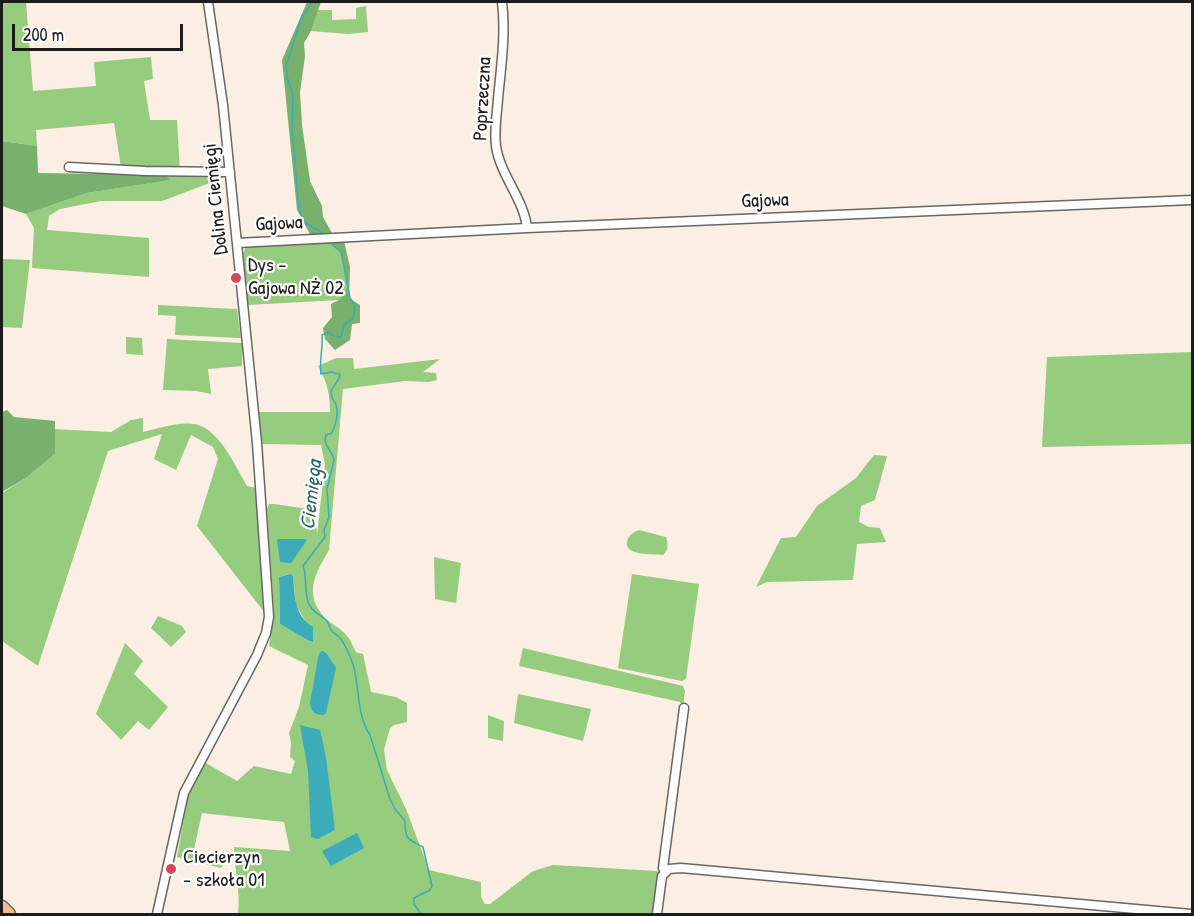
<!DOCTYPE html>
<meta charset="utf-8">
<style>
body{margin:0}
#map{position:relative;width:1194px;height:916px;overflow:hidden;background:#faefe2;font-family:"Patrick Hand",sans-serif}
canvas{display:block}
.frame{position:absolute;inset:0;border:3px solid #1c1c1c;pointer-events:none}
.scale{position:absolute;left:12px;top:24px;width:171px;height:27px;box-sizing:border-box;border:3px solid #1c1c1c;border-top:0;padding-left:8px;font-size:18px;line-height:21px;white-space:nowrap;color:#1c1c1c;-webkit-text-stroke:4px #fff;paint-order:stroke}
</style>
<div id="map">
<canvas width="1194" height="916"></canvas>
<div class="frame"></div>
<div class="scale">200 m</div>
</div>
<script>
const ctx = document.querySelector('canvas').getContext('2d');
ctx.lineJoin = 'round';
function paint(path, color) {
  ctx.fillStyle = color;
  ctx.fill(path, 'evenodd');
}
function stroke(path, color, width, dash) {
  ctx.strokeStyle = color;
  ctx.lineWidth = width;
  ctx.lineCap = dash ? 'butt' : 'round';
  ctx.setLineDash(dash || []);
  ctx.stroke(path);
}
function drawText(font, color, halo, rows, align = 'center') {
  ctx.font = font + ' "Patrick Hand",sans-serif';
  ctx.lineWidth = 4.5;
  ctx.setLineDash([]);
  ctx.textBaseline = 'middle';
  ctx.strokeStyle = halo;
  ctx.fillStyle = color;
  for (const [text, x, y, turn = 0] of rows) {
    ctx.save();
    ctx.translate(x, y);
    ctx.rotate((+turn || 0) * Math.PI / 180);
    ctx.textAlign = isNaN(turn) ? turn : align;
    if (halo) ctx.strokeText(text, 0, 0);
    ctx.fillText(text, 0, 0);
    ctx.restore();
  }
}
paint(new Path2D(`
 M 2,2 L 26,2 L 33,91 L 96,86 L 94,62 L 151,57 L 153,79 L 144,81 L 150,120 L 177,120 L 180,172 L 224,168 L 223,178 L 162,201 L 101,201 L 60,209 L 49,216 L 47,230 L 149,238 L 149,277 L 32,268 L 34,228 L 26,214 L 87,193 L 169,180 L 165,175 L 122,174 L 114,123 L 36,130 L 37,146 L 2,141 Z
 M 366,6 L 368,32 L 348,34 L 311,31 L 318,10 L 332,10 L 332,20 L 356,19 L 356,8 Z
 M 320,242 L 329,242 L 341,252 L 347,288 L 339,300 L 248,305 L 243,253 L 247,245 Z
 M 2,259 L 30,260 L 22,328 L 2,327 Z
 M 158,305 L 237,309 L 241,338 L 175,335 L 176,316 L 158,315 Z
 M 126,337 L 142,338 L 143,355 L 126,354 Z
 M 167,339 L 242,343 L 242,366 L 208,369 L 211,394 L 196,391 L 163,390 Z
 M 1192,352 L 1192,444 L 1042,447 L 1047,357 Z
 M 336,358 L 353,358 L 354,369 L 440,359 L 423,372 L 436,373 L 437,380 L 429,382 L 405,381 L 343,389 L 329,550 C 315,574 303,594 325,618 C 331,624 341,628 347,636 C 351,640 353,647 356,652 L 363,654 L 371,692 L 396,697 L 407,703 L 407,722 L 394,725 L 390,728 L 384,750 L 387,770 L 406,809 L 429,870 L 481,882 L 481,897 L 485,904 L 490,904 L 533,871 L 553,865 L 657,871 L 660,874 L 655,914 L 238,914 C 241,891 234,870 234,847 L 290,851 L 284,822 L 202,813 L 193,854 L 226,862 L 221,868 L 177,857 L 188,796 L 204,762 L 237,781 L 254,766 L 291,774 L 295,761 L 290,757 L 291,743 L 289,733 L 299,707 L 308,665 L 269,646 L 274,610 L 267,509 L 269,504 L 274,504 L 315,510 L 317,535 L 325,464 L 321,445 L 261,444 L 258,412 L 330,412 C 330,394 327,381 318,366 ZM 289,574 L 293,576 L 296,605 L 306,622 L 313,642 L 309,641 L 280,624 L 279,577 Z
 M 143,418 L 143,432 C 159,428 183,420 198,425 C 220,431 236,467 247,486 L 256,488 L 265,613 L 197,526 L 218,459 L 213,447 L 191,435 L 176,470 L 154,459 L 162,434 L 108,451 L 38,666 L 2,641 L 2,511 L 3,505 L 2,505 L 2,493 L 26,478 L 55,454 L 54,429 L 111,432 L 131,420 Z
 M 874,455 L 887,456 L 875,500 L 861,506 L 859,522 L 869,527 L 880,528 L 886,542 L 857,544 L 853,580 L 767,582 L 756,587 L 781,538 L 796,537 L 817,506 L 856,478 Z
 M 639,530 L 666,537 C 668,544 669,550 663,555 C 653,554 620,556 628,539 C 630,534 634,532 639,530 Z
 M 434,557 L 461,563 L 456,603 L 435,599 Z
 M 632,574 L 699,584 L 686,679 L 682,681 L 618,668 Z
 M 158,616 L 182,626 L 186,632 L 171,647 L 151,628 Z
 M 125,643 L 143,661 L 134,674 L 168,707 L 149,730 L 138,721 L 121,740 L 96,714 Z
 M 523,648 L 683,686 L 685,691 L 683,706 L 680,702 L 519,666 Z
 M 518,694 L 591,709 L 583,741 L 514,723 Z
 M 488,715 L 504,721 L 503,741 L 488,738 Z`), '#96cc7e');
paint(new Path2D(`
 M 307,2 L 321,2 L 311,31 L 304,43 L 305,56 L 300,92 L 302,125 L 310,181 L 322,206 L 323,217 L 332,233 L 311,236 L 297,210 L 282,60 Z
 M 2,141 L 37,146 L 38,173 L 165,175 L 170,180 L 87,193 L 26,214 L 2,206 Z
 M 344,241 L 350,267 L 349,298 L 360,305 L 360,323 L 352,324 L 350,340 L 335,350 L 325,339 L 323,328 L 332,317 L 331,304 L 339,300 L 347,288 L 341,252 L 329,242 Z
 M 7,410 L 14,417 L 55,421 L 55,454 L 26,478 L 2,492 L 2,412 Z`), '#78b06d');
paint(new Path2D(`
 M 277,539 L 304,539 L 307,540 L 291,563 L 280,562 Z
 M 290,574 L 293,576 C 295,596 294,615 313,627 L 313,642 L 309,641 L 280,624 L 279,577 Z
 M 323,651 L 327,654 L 336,668 L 326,713 L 324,715 C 315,715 311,712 310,703 L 318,658 L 320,652 Z
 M 300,725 L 320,730 L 326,757 L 335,830 L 318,839 L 311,837 L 308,771 Z
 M 357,833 L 364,848 L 331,866 L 322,851 Z`), '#3cabba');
stroke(new Path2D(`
 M 312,2 L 301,19 L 286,66 L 287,77 L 293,94 L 292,128 L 299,210 L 305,223 L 321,232 L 324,236
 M 329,242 L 341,252 L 350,298 L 355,305 L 353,319 L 345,323 L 341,337 L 334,336 L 329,332 L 322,335 C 323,349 319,363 321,374 L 331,372 L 340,374 C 339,383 334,384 331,391 C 330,397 334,400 336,405 C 339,414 336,424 332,433 L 326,435 C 322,446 332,449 334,460 L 327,489 L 329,517 L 324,530 L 325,537 L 303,566 C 308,579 303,595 310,606 C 315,614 322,615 327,621 C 329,624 329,627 331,630 C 333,633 338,635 341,639 C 345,645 350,656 353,664 C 360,687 356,714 370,735 L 390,799 L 395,809 L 405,821 C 405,839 407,839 423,847 L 432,886 L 430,890 L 414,898 L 414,904 L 421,914`), '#3cabba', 1.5);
const minor = new Path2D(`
 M 502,2 C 506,34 501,67 498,99 C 497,114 494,130 496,146 C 500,175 524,199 527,228
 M 69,167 L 145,171 L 230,172
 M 237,243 L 527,228 L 1192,200
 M 665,872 L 663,868 L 684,708
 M 157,914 L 184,793 L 257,655 L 266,633 L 269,617 L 257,443 L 223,105 L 208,2
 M 657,914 L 662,876 L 669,869 L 681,868 L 1191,914`);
const highway = new Path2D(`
 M 2,907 L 9,914`);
stroke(minor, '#6a6661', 11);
stroke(highway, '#6a6661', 15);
stroke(minor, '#fff', 8);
stroke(highway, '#f8bd89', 12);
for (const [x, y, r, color] of [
 [236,278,6,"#d1495b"],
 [171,869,6,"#d1495b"]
]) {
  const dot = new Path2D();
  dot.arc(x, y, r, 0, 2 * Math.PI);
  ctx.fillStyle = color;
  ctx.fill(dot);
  stroke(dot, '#fff', 2);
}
drawText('20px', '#1c1c1c', '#fff', [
 ["Poprzeczna",483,99,-87],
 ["Dolina Ciemięgi",216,199,-96],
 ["Gajowa",765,201,-2],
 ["Gajowa",279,224,-3]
]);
drawText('20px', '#1c1c1c', '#fff', [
 ["Dys -",248,266],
 ["Gajowa NŻ 02",248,289],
 ["Ciecierzyn",183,858],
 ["- szkoła 01",183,881]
], 'left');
drawText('italic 21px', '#2c646b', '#fff', [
 ["Ciemięga",312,495,-84]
]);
</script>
